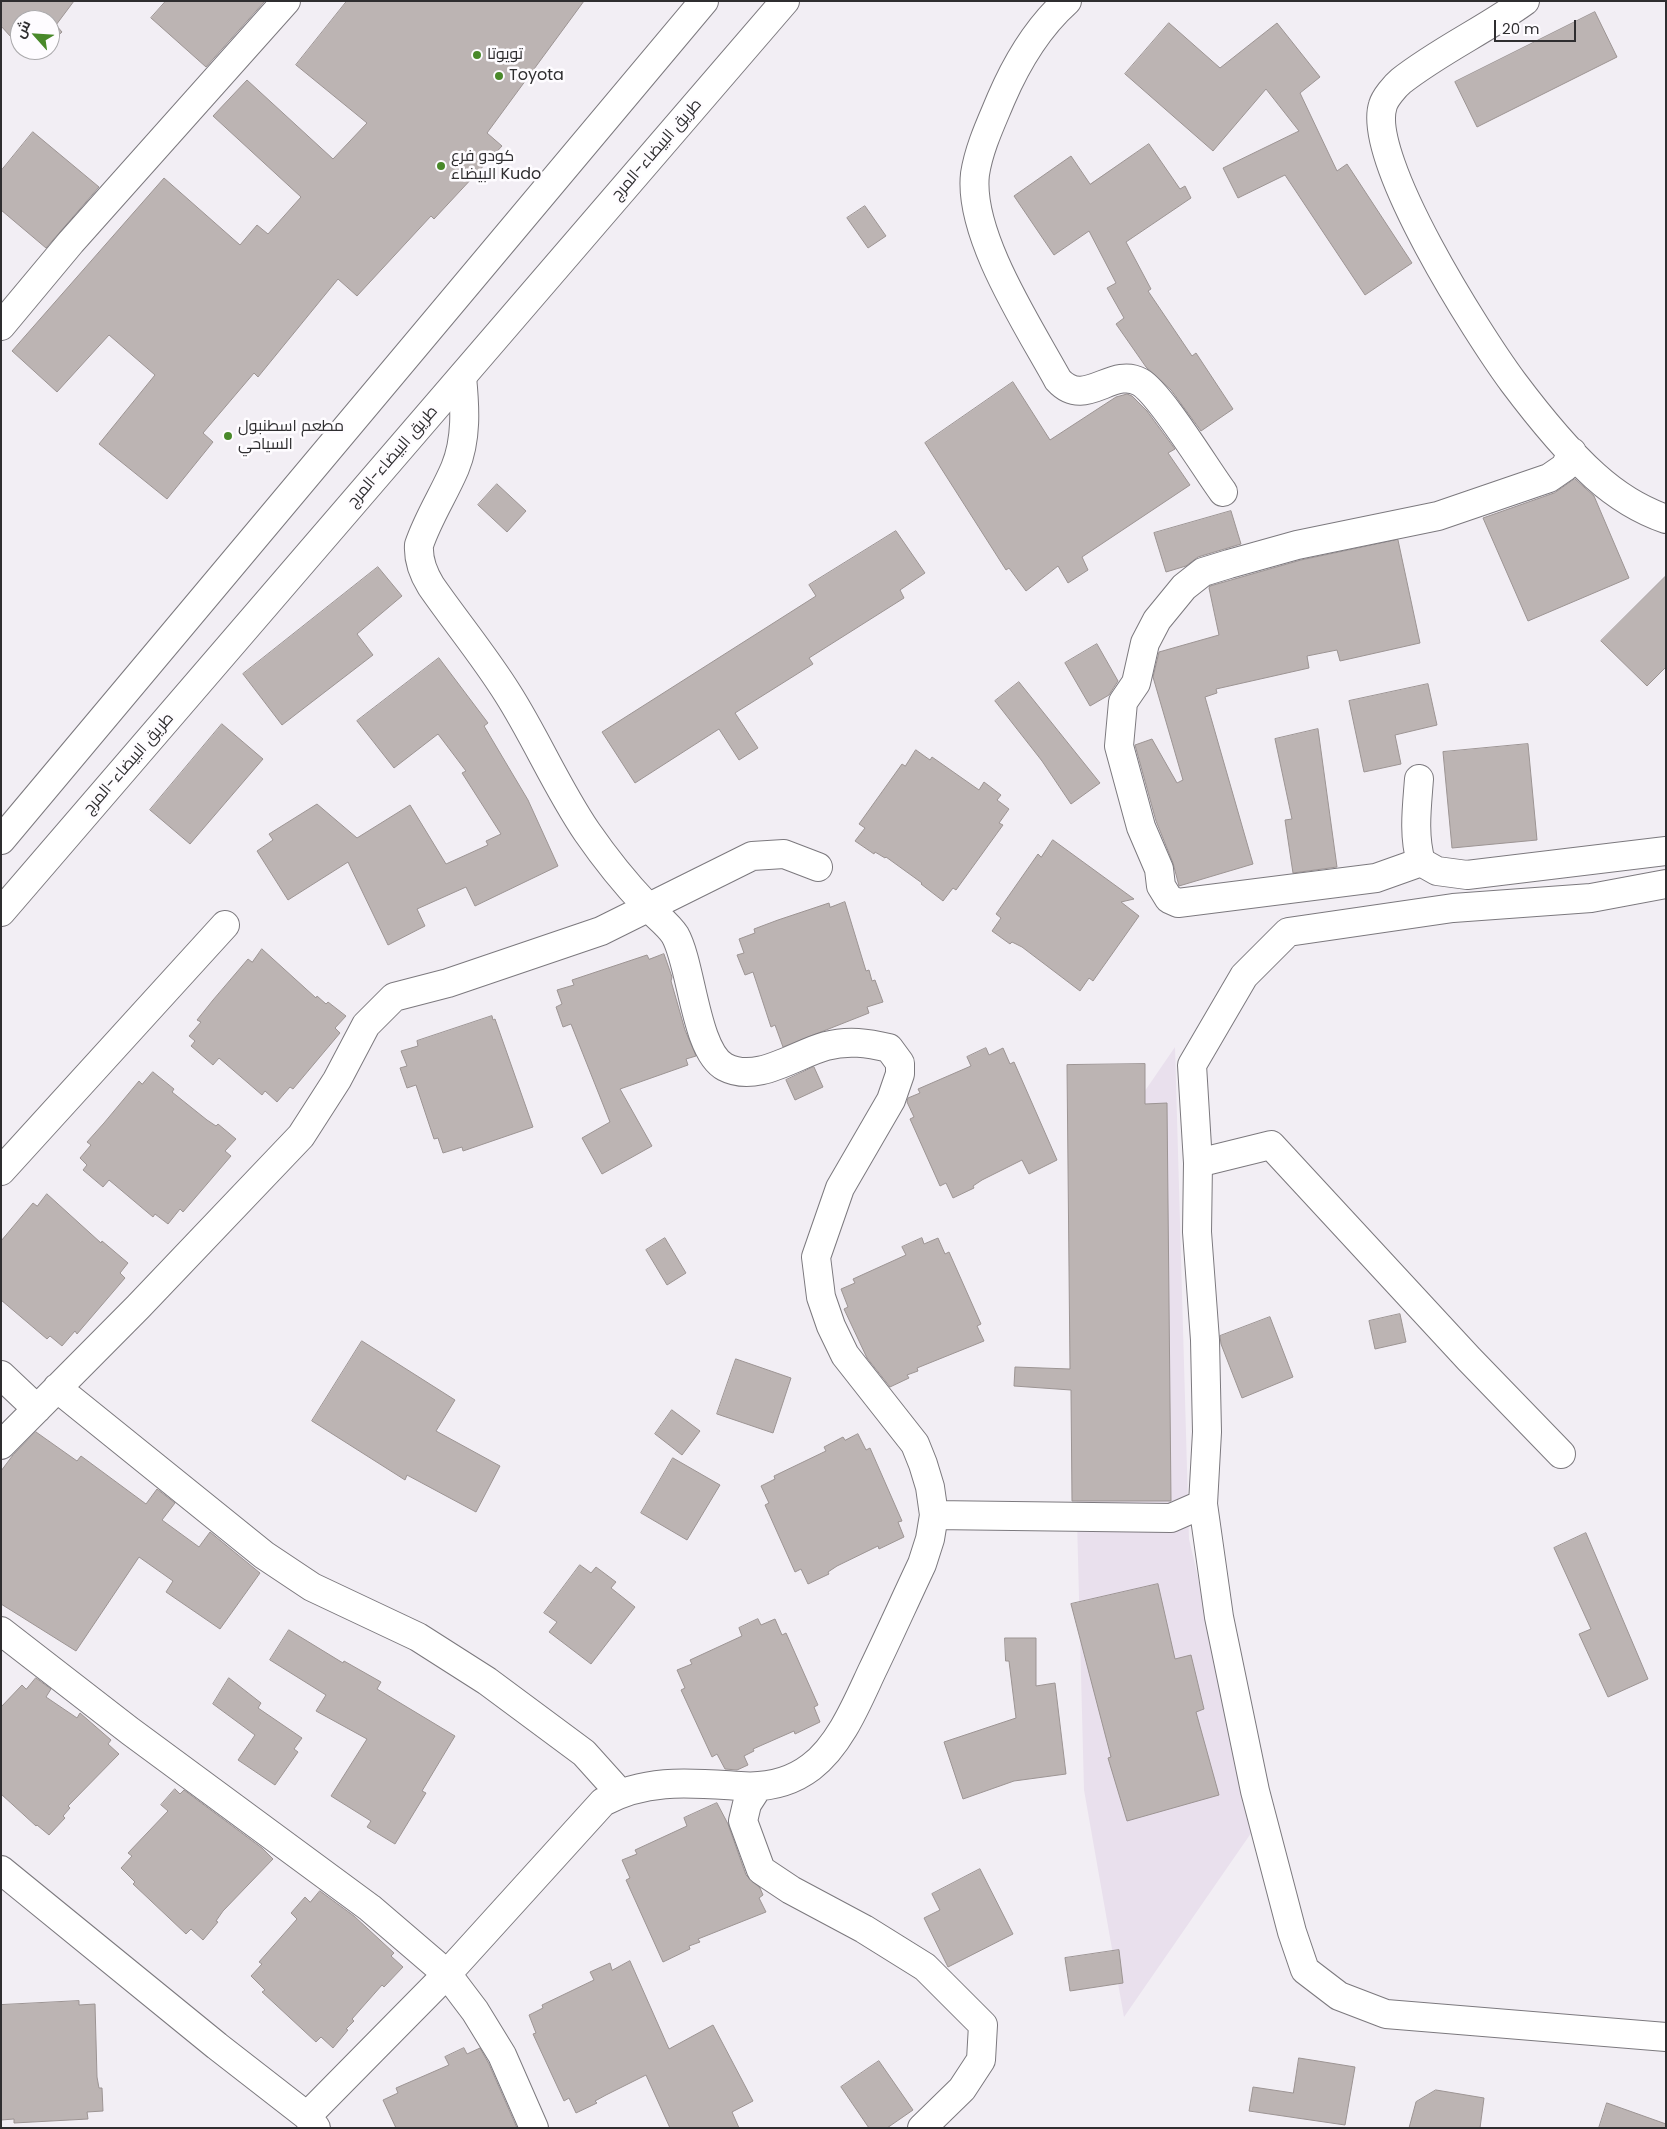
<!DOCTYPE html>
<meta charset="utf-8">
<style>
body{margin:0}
#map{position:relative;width:1667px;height:2129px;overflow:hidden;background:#f2eef4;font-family:Poppins,Cairo,sans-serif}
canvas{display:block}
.frame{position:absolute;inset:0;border:2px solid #2f2e30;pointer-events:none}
.north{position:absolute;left:10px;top:10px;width:50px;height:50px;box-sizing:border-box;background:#fefcff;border:1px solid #abaaac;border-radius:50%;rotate:296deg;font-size:14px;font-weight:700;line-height:20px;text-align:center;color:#2f2e30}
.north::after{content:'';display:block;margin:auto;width:18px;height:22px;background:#49892a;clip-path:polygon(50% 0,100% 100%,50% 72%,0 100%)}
.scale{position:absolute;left:1494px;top:20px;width:82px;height:22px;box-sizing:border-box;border:2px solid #2f2e30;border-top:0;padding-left:6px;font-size:15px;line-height:18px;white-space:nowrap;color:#2f2e30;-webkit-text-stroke:4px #fefcff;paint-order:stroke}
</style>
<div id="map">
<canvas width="1667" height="2129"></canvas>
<div class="frame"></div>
<div class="north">ش</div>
<div class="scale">20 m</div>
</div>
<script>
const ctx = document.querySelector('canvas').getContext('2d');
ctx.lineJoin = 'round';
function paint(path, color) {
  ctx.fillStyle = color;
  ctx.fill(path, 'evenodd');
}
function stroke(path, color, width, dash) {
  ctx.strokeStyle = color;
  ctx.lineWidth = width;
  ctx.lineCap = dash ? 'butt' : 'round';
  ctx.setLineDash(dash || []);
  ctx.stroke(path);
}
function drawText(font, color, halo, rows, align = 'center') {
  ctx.font = font + ' Poppins,Cairo,sans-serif';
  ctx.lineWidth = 5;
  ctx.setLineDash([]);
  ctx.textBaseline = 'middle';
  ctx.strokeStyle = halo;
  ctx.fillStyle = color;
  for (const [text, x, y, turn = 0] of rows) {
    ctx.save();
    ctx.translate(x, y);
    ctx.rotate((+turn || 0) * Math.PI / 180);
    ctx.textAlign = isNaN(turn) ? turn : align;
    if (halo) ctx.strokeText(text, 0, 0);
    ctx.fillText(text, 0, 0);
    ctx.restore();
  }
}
paint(new Path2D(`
 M 1175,1047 L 1189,1539 L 1256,1826 L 1124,2017 L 1084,1790 L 1072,1327 L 1077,1190 Z`), '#e9e0ed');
const building = new Path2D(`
 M 1,1 L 74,1 L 56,25 L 62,32 L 50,43 L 50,20 L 20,20 L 20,47 L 1,26 Z
 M 166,1 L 265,1 L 206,67 L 151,18 Z
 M 347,1 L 584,1 L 487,133 L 502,146 L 434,219 L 431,216 L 357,296 L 338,279 L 258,377 L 254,373 L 203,433 L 213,442 L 167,499 L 99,444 L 155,375 L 109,335 L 57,392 L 12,351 L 164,178 L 240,245 L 257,225 L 268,234 L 301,197 L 213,116 L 247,80 L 333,159 L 367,123 L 296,65 Z
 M 1595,12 L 1617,57 L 1477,127 L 1455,82 Z
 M 1169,23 L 1220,68 L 1277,23 L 1320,77 L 1300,93 L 1337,171 L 1347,164 L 1412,263 L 1365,295 L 1285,175 L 1238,198 L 1223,168 L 1299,131 L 1266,89 L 1213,151 L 1125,74 Z
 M 33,132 L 99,187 L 46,248 L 1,210 L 1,171 Z
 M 1149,144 L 1180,189 L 1185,186 L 1191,198 L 1126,242 L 1151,289 L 1148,291 L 1192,356 L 1196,353 L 1233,409 L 1201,431 L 1171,390 L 1146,367 L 1116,324 L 1124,318 L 1107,288 L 1116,283 L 1089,231 L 1054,255 L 1014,196 L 1071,156 L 1090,184 Z
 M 865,206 L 886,236 L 868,248 L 847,218 Z
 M 1013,382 L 1050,440 L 1116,397 L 1127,394 L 1132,396 L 1147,411 L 1175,449 L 1168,453 L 1190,485 L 1082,557 L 1088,570 L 1068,583 L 1058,566 L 1026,591 L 1009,568 L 1006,570 L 925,443 Z
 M 1575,479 L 1594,496 L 1629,578 L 1528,621 L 1483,518 L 1554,493 Z
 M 497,484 L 526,511 L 507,532 L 478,505 Z
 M 1231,511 L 1241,544 L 1198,557 L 1186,566 L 1166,572 L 1154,533 Z
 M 896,531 L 925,573 L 900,590 L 904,598 L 809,658 L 813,664 L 735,713 L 758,748 L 739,760 L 719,729 L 635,783 L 602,732 L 816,596 L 809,585 Z
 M 1398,540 L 1420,643 L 1340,661 L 1337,650 L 1307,656 L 1309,668 L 1216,689 L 1217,693 L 1205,697 L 1253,864 L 1179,886 L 1173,863 L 1156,821 L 1135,745 L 1152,739 L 1177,783 L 1183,780 L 1153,677 L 1159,652 L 1219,635 L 1209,588 L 1210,586 L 1301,560 Z
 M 378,567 L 402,596 L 357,634 L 373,655 L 282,725 L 243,674 Z
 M 1666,576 L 1666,667 L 1647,686 L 1601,641 Z
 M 1097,644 L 1118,681 L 1109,695 L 1090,706 L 1065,663 Z
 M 439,658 L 488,723 L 484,726 L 528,800 L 558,866 L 475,906 L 466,887 L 417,909 L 425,926 L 388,945 L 348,862 L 288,900 L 257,851 L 273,840 L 269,834 L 317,804 L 357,838 L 410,805 L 446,864 L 488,845 L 486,841 L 501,834 L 462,773 L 466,771 L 438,734 L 394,768 L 357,721 Z
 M 1019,682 L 1100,783 L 1071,804 L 1042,761 L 995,701 Z
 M 1428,684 L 1437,725 L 1395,735 L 1401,764 L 1364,772 L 1349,701 Z
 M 222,724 L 263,759 L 190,844 L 150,810 Z
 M 1318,729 L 1337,867 L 1293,873 L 1285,820 L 1292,819 L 1275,739 Z
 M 1528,744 L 1537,840 L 1452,848 L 1443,752 Z
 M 916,750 L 930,760 L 932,757 L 979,790 L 984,782 L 1001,795 L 997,800 L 1009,809 L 999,823 L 1003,825 L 956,890 L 953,888 L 943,901 L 921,884 L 922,883 L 886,857 L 885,858 L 875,852 L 874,854 L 855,841 L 865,828 L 859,824 L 902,764 L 905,766 Z
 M 1053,840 L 1134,899 L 1121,902 L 1139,916 L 1093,981 L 1089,978 L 1080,991 L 1022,947 L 1012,942 L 1010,944 L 992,931 L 1001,918 L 996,914 L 1038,854 L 1041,857 Z
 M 845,902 L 866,971 L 869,970 L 872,981 L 875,980 L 883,1002 L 867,1007 L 869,1013 L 783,1047 L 775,1025 L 771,1027 L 753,972 L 745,975 L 737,955 L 744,953 L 739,939 L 755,933 L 754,929 L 778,920 L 829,903 L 830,907 Z
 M 262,949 L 316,998 L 317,996 L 326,1004 L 328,1002 L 346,1016 L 335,1028 L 340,1033 L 293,1089 L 290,1087 L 277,1102 L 265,1091 L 262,1095 L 219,1058 L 213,1065 L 191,1046 L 195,1041 L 189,1036 L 201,1022 L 197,1020 L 213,1000 L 248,959 L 252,962 Z
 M 664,954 L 672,977 L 671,981 L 685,1030 L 696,1056 L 686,1059 L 688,1065 L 620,1089 L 652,1146 L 602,1174 L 582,1138 L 610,1122 L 571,1024 L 563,1027 L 556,1007 L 562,1004 L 557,990 L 574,985 L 572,980 L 647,955 L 649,959 Z
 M 492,1016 L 493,1020 L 495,1019 L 533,1127 L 463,1151 L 462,1147 L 443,1153 L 438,1138 L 434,1139 L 416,1085 L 407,1088 L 400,1068 L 407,1066 L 401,1051 L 418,1046 L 417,1041 Z
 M 986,1048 L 989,1055 L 1003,1048 L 1010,1064 L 1014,1062 L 1057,1160 L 1029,1174 L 1022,1160 L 982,1180 L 973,1186 L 974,1188 L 953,1198 L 946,1183 L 940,1186 L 910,1119 L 914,1117 L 907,1102 L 908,1098 L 920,1093 L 918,1089 L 971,1066 L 967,1057 Z
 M 1145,1064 L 1145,1104 L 1167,1103 L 1171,1501 L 1072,1501 L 1071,1390 L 1014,1386 L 1015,1367 L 1070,1369 L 1067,1065 Z
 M 814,1067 L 823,1087 L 795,1100 L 786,1080 Z
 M 153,1072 L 174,1089 L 172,1092 L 207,1120 L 216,1126 L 218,1124 L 236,1139 L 225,1151 L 231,1156 L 183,1212 L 180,1209 L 168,1224 L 155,1214 L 153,1217 L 109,1180 L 103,1187 L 83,1170 L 87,1165 L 80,1158 L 91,1145 L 87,1142 L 104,1123 L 139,1081 L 142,1084 Z
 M 47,1194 L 101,1243 L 102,1241 L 128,1263 L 120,1273 L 125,1278 L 77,1334 L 75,1331 L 62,1346 L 50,1336 L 47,1339 L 1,1300 L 1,1241 L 33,1203 L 37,1206 Z
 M 665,1238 L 686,1273 L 667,1285 L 646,1250 Z
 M 922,1238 L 924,1244 L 938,1238 L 945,1254 L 949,1252 L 981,1324 L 977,1326 L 984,1341 L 917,1368 L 918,1371 L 907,1375 L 909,1378 L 890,1387 L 867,1358 L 844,1309 L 848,1307 L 841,1289 L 855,1283 L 853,1279 L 906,1255 L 902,1247 Z
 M 1400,1314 L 1406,1342 L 1375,1349 L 1369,1321 Z
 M 1270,1317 L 1293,1377 L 1242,1398 L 1221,1344 L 1220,1336 Z
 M 362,1341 L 455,1400 L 436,1431 L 500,1466 L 476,1512 L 407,1475 L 405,1480 L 312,1421 Z
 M 736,1359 L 791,1378 L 773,1433 L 717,1414 Z
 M 672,1410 L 700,1431 L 682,1455 L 655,1434 Z
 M 36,1432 L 77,1461 L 81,1456 L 146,1504 L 157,1489 L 175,1503 L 162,1520 L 199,1547 L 210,1532 L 260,1573 L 220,1629 L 166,1592 L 173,1581 L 139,1557 L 76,1651 L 1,1604 L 1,1471 L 13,1455 Z
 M 858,1434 L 866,1450 L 870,1448 L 902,1521 L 898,1522 L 904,1537 L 879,1549 L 878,1546 L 837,1566 L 828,1572 L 829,1574 L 808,1584 L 801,1569 L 795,1572 L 765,1505 L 769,1503 L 761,1486 L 775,1479 L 774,1476 L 826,1451 L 824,1447 L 843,1437 L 845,1440 Z
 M 673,1458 L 720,1485 L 687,1540 L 641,1513 Z
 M 1586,1533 L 1648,1679 L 1608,1697 L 1579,1634 L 1591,1629 L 1554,1548 Z
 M 580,1565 L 591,1573 L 596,1567 L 616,1582 L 611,1588 L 635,1607 L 591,1664 L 549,1632 L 557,1622 L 544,1613 Z
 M 1158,1584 L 1175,1659 L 1191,1655 L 1204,1709 L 1196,1712 L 1219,1795 L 1127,1821 L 1108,1758 L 1111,1757 L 1071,1604 Z
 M 758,1619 L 761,1625 L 775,1619 L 782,1635 L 786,1633 L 818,1705 L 814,1707 L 820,1722 L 795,1734 L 794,1731 L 753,1749 L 754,1751 L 744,1756 L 748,1765 L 737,1770 L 725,1769 L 717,1754 L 712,1757 L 681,1690 L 685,1688 L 677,1670 L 692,1664 L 690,1660 L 742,1636 L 739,1628 Z
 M 289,1630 L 343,1663 L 344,1661 L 381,1682 L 377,1689 L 455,1736 L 422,1791 L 426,1793 L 395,1844 L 367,1827 L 371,1821 L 331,1796 L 367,1739 L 316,1711 L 326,1695 L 270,1660 Z
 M 1005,1638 L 1036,1638 L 1036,1686 L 1055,1683 L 1066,1774 L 1014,1781 L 963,1799 L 944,1742 L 1016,1718 L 1009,1661 L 1006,1661 Z
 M 36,1678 L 51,1689 L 46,1697 L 77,1718 L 80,1713 L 111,1740 L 108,1744 L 119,1754 L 68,1806 L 70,1808 L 63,1816 L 65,1818 L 49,1835 L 37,1825 L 36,1826 L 1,1794 L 1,1707 L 22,1685 L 26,1689 Z
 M 229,1678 L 261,1703 L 258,1708 L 302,1738 L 294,1749 L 298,1752 L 275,1785 L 238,1760 L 255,1735 L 213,1704 Z
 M 175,1789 L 180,1794 L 184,1790 L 262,1848 L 273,1859 L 223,1911 L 216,1921 L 218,1922 L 203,1940 L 191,1929 L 186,1934 L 133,1884 L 135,1882 L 121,1868 L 132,1856 L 128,1853 L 168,1811 L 161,1805 Z
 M 717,1803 L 728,1824 L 746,1875 L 760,1888 L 763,1895 L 759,1898 L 766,1912 L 698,1939 L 700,1942 L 689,1946 L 690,1949 L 663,1962 L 626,1880 L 630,1878 L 622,1860 L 637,1854 L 635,1850 L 687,1826 L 684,1818 Z
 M 980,1869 L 1013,1934 L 948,1967 L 924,1918 L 940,1910 L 932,1894 Z
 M 320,1891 L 354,1916 L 394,1953 L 391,1956 L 403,1967 L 384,1987 L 382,1985 L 352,2019 L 354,2021 L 346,2029 L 348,2030 L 333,2048 L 321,2037 L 316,2042 L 262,1992 L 265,1990 L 251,1976 L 262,1964 L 259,1962 L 297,1919 L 291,1913 L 305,1897 L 310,1902 Z
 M 1119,1950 L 1123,1983 L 1070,1991 L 1065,1958 Z
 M 630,1961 L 669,2049 L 713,2025 L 753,2101 L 732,2112 L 739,2128 L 670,2128 L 646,2075 L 606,2095 L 595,2101 L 597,2103 L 576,2113 L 569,2098 L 564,2101 L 533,2034 L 536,2033 L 529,2015 L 543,2008 L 542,2005 L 594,1980 L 590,1972 L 610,1963 L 612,1970 Z
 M 79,2001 L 79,2005 L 95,2004 L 97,2077 L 99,2088 L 102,2088 L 103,2111 L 87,2112 L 88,2119 L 14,2123 L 14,2119 L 1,2120 L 1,2005 Z
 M 464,2048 L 467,2054 L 480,2048 L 489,2064 L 517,2128 L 396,2128 L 383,2100 L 398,2093 L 396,2088 L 449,2065 L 445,2057 Z
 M 1299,2058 L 1355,2067 L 1345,2125 L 1249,2111 L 1253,2087 L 1293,2093 Z
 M 879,2061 L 913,2110 L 887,2128 L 869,2128 L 841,2087 Z
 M 1436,2090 L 1484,2098 L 1480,2128 L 1409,2128 L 1416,2102 Z
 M 1607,2103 L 1666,2124 L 1666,2128 L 1599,2128 Z`);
paint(building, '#bcb4b3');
stroke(building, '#9c9493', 1);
const minor = new Path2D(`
 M 1067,1 C 1038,27 1016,64 1001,99 C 991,123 979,148 975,174 C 968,235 1029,327 1058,380 C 1085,410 1112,366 1140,382 C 1160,393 1206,469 1223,492
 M 1525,1 C 1485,30 1439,51 1401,81 C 1395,86 1385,98 1383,105 C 1365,158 1479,336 1513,382 C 1537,414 1565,449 1595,476 C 1615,494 1640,510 1666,519
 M 1,326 L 71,242 L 286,1
 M 1419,779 C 1417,806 1413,835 1421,862 L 1437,871 L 1467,875 L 1666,851
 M 1421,862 L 1376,878 L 1178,903 L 1169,899 L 1161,886 L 1159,869 L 1141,827 L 1119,746 L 1123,702 L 1136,683 L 1145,643 L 1157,620 L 1184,587 L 1203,572 L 1229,564 L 1297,545 L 1438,516 L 1549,478 L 1565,467 L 1572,452
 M 1198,1163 L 1271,1145 L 1469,1359 L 1561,1454
 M 1,1171 L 225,925
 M 1,1375 L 37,1409
 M 57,1388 L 264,1555 L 312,1587 L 418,1637 L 487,1681 L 584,1753 L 620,1793
 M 1,1445 L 138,1307 L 301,1136 L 337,1080 L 366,1025 L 394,997 L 448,983 L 601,931 L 752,856 L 784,854 L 818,867
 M 1203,1504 L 1219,1617 L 1255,1791 L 1292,1932 L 1305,1970 L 1339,1996 L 1386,2014 L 1666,2037
 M 934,1515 L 1171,1518 L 1203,1504 L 1207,1432 L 1205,1340 L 1197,1232 L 1198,1163 L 1192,1065 L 1244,976 L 1288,932 L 1453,908 L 1591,898 L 1666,884
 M 1,1631 L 130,1731 L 370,1908 L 447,1974 L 475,2011 L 502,2055 L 534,2128
 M 758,1787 L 747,1804 L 743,1821 L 761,1870 L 791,1890 L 864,1929 L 925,1967 L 983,2025 L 981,2060 L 962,2089 L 922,2128
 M 1,1870 L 217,2046 L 307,2116 L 316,2128
 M 307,2116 L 447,1974 L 603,1802 C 647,1778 691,1783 740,1786 C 766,1788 790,1783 811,1767 C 840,1745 857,1703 872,1671 C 889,1636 905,1600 922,1564 L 930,1539 L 934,1515 L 930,1487 L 923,1464 L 915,1444 L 845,1355 L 831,1326 L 821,1297 L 816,1257 L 840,1188 L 891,1100 L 900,1074 L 900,1063 L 889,1048 C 868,1043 848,1040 826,1046 C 796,1054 757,1084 725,1067 C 695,1051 692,965 675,935 C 668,924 655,915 646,905 C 624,882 605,858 587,832 C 557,788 536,738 508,694 C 485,657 456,622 431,586 C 423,573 418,560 419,545 C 428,518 444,494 455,468 C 467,439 465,407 462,377`);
const trunk = new Path2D(`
 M 1,840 L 704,1
 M 1,912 L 785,1`);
stroke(minor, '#7c797e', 30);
stroke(trunk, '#7c797e', 30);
stroke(minor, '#fff', 28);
stroke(trunk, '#fff', 28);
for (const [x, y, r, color] of [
 [477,55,5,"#49892a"],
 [499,76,5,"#49892a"],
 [441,166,5,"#49892a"],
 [228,436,5,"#49892a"]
]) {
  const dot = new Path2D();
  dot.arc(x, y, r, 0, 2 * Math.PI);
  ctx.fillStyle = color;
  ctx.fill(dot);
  stroke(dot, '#fefcff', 2);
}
drawText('16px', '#2f2e30', '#fefcff', [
 ["تويوتا",487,55],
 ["Toyota",509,76],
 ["كودو فرع",451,157],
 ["البيضاء Kudo",451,175],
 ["مطعم اسطنبول",238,427],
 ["السياحي",238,445]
], 'left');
drawText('16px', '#2f2e30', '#fefcff', [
 ["طريق البيضاء-المرج",657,150,-49],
 ["طريق البيضاء-المرج",393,457,-49],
 ["طريق البيضاء-المرج",129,764,-49]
]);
</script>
